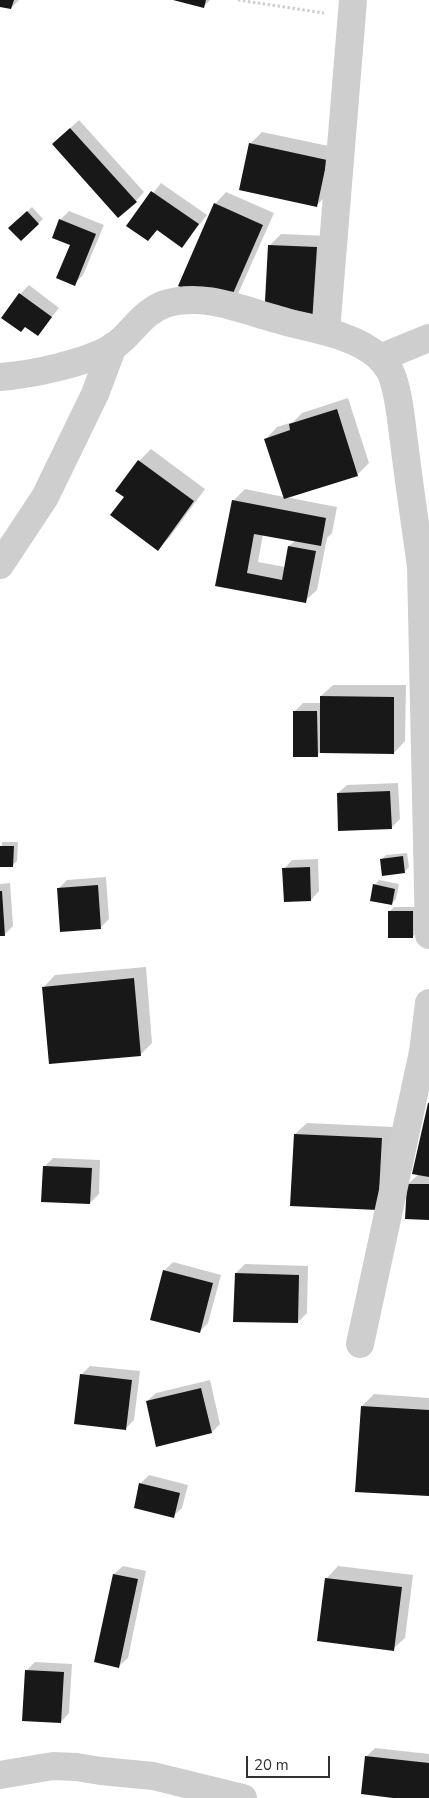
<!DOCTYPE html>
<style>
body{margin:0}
#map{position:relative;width:429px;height:1798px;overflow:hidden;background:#fff;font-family:"Nunito Sans",sans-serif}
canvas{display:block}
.scale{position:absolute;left:246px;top:1756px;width:84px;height:22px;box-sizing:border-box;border:2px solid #313131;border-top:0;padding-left:6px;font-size:15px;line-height:18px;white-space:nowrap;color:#313131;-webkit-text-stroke:4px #fff;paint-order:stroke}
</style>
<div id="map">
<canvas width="429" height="1798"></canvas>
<div class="scale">20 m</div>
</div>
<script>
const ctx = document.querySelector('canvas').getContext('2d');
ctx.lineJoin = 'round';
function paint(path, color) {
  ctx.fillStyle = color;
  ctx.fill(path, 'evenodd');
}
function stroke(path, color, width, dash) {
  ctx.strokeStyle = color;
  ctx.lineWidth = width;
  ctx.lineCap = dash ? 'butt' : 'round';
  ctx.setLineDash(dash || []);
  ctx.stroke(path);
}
paint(new Path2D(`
 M 0,0 L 19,0 L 11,8 L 0,5 Z
 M 176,0 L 210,0 L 204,6 Z
 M 79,120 L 144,192 L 136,201 L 62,136 Z
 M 262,132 L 338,148 L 328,194 L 316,206 L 250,144 Z
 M 161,183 L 207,215 L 182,246 L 158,229 L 128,226 Z
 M 226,192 L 274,213 L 238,294 L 227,305 L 215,204 Z
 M 32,207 L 43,219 L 21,239 L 10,228 Z
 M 69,211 L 104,225 L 83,275 L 74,284 L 71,245 L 60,220 Z
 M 281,234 L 328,236 L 324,310 L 312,321 L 269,246 Z
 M 29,285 L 59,308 L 38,334 L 20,294 Z
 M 348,398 L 369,463 L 357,475 L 285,497 L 337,507 L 332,533 L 327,538 L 317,590 L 305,601 L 217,585 L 233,501 L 245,489 L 284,497 L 266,439 L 277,427 L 293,422 L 302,413 ZM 263,534 L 296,540 L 289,546 L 285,567 L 258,562 Z
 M 151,449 L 205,489 L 169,538 L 157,549 L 125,497 L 139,461 Z
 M 333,685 L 406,685 L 405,741 L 394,753 L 320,752 L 317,756 L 294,712 L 303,703 L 321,703 L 321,696 Z
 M 398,783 L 400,819 L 391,828 L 338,793 L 347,785 Z
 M 2,842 L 18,842 L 17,861 L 12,866 L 0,865 Z
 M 407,853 L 409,867 L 404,872 L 382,859 L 386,855 Z
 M 318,859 L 319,891 L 311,900 L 284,869 L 292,860 Z
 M 106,877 L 109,919 L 100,928 L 58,889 L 67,880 Z
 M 379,880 L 399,884 L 396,899 L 391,904 L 375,885 Z
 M 10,883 L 13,926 L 5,934 L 0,935 L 0,884 Z
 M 394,907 L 417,907 L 417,932 L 413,937 L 389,912 Z
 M 146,967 L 152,1043 L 141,1054 L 44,987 L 55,975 Z
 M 429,1105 L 429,1219 L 408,1184 L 419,1174 Z
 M 307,1123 L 393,1127 L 390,1197 L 292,1205 L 295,1134 Z
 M 53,1158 L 100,1160 L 99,1194 L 90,1203 L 44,1167 Z
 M 173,1262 L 221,1275 L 208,1323 L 199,1332 L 164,1271 Z
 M 245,1264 L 308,1266 L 307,1313 L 298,1322 L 236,1273 Z
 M 90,1366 L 140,1371 L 134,1420 L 125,1429 L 81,1375 Z
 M 210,1380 L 220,1424 L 212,1432 L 147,1401 L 156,1393 Z
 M 374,1394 L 429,1398 L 429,1495 L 362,1406 Z
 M 149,1475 L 188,1485 L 182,1508 L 173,1516 L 140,1484 Z
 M 123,1566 L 146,1571 L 128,1658 L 119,1666 L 114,1574 Z
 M 338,1566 L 413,1575 L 405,1638 L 393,1649 L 318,1640 L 327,1578 Z
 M 35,1662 L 72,1664 L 69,1713 L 61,1722 L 26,1671 Z
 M 375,1748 L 429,1754 L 429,1798 L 404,1798 L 366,1757 Z`), '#0003');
paint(new Path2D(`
 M 0,0 L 14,0 L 11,9 L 0,7 Z
 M 173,0 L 206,0 L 204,8 Z
 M 70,128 L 137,202 L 118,218 L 52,144 Z
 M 249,143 L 327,160 L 317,207 L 239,190 Z
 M 151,191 L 199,224 L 182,248 L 157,230 L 148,241 L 126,226 Z
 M 214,203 L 263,225 L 227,307 L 178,286 Z
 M 27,211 L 39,224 L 21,241 L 8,228 Z
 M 59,219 L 96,234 L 75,286 L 56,278 L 70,245 L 52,238 Z
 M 268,245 L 317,247 L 312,323 L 264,320 Z
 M 19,293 L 52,317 L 38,336 L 25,327 L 21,332 L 1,318 Z
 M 337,409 L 358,476 L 284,499 L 264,439 L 290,430 L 289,424 Z
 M 138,460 L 194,501 L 158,551 L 110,515 L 124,497 L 115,491 Z
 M 232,500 L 326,518 L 321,546 L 254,534 L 247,573 L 282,580 L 288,546 L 316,551 L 306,603 L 215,586 Z
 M 320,696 L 394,697 L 394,754 L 320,753 Z
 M 293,711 L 317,711 L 318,757 L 293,757 Z
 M 390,791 L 392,829 L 338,831 L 337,793 Z
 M 0,846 L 14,846 L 13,867 L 0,867 Z
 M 403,856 L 405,873 L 382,876 L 380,859 Z
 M 310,867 L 311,901 L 284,902 L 282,868 Z
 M 373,884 L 395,889 L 392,905 L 370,901 Z
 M 98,885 L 101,929 L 60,932 L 57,888 Z
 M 0,891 L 2,891 L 5,936 L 0,936 Z
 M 388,911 L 413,911 L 413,938 L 388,938 Z
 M 134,978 L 141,1056 L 49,1064 L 42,987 Z
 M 428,1103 L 429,1103 L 429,1177 L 412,1174 Z
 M 294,1134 L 382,1138 L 378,1210 L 290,1206 Z
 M 43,1166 L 92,1168 L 90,1204 L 41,1202 Z
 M 407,1184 L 429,1184 L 429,1220 L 405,1219 Z
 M 163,1270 L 213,1283 L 200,1333 L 150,1320 Z
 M 235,1273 L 299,1275 L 298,1323 L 233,1322 Z
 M 80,1374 L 132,1380 L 126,1430 L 74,1424 Z
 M 201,1388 L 212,1433 L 156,1447 L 146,1401 Z
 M 361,1406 L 429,1410 L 429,1496 L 355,1492 Z
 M 139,1483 L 180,1493 L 174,1518 L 134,1508 Z
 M 113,1574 L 138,1579 L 119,1668 L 94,1662 Z
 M 325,1578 L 402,1587 L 394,1651 L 317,1641 Z
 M 25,1670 L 64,1672 L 61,1723 L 22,1721 Z
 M 365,1756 L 429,1763 L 429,1798 L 393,1798 L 361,1794 Z`), '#181818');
stroke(new Path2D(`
 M 238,0 L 324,13`), '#cecece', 3, [2.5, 2.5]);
stroke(new Path2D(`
 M 326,331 L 353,0
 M 380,358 L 429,338
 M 0,377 C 30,375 87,363 113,347 C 132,334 142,312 165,304 C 202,292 240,309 276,319 C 311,330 349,332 378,356 C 382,360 387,366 390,371 C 399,390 401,421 404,442 C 409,483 415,524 421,566 L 429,584
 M 0,565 L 45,497 L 95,394 L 113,346
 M 421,566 L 429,935
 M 360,1344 L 423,1052 L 429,1003
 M 0,1775 L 53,1766 L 76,1767 L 101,1771 L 153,1776 L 243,1798`), '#cecece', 28);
</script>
